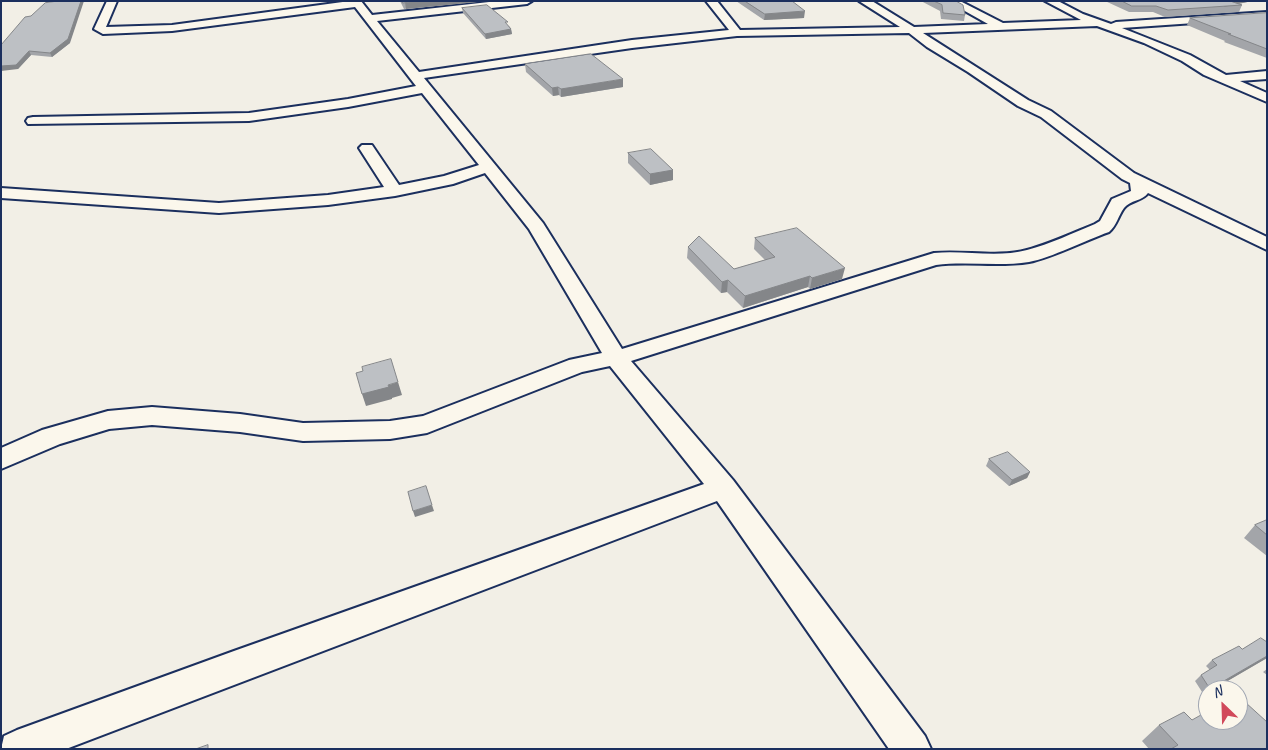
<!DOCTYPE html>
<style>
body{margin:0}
#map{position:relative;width:1268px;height:750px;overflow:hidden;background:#f2efe6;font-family:Caveat,sans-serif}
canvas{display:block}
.frame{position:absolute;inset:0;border:2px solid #1b2f5e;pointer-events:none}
.north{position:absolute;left:1198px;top:680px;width:50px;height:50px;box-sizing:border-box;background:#fbf7ec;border:1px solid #a1a7b3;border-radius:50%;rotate:336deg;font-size:14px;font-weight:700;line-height:20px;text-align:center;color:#1b2f5e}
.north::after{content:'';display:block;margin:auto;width:18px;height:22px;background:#d1495b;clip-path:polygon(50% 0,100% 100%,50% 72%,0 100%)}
</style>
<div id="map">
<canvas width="1268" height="750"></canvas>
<div class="frame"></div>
<div class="north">N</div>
</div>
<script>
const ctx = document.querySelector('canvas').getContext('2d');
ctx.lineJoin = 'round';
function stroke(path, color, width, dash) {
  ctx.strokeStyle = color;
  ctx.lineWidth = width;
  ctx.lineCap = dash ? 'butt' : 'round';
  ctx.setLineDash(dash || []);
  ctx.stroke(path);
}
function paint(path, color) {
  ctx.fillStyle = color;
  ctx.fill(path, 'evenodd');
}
const minor = new Path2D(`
 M 107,1 L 117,1 L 106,27 L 172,25 L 350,1 L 361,1 L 372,15 L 498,1 L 532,1 L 527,4 L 377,21 L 419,72 L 632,40 L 729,30 L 706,1 L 717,1 L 740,30 L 900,27 L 859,1 L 872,1 L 914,27 L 988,24 L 947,1 L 960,1 L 1003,23 L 1081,20 L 1045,1 L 1058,1 L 1083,14 L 1111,24 L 1116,22 L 1267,12 L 1267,18 L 1122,28 L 1190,55 L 1226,75 L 1267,71 L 1267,79 L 1240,81 L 1267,93 L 1267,102 L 1204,75 L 1182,61 L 1144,43 L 1097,26 L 923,33 L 1028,100 L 1051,111 L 1134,173 L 1267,237 L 1267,250 L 1148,193 C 1143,201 1130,200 1124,208 C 1118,216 1117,225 1109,232 C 1086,240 1051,258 1029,262 C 998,267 967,261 936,265 L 631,361 L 733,480 L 925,736 L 931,749 L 889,749 L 717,501 L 66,749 L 1,749 L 4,736 L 17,730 L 234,651 L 704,484 L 610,366 L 582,372 L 427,433 L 390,439 L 303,441 L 240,432 L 152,425 L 109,429 L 60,444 L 1,469 L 1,448 L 42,430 L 108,411 L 152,407 L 240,414 L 303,423 L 390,421 L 423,416 L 569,360 L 602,353 L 529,229 L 485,173 L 453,184 L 395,196 L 328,205 L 219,213 L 1,198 L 1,188 L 219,203 L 328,195 L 384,187 L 359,148 L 362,145 L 372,145 L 399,185 L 444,176 L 479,165 L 422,93 L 348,107 L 249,121 L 28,124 L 26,121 L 28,118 L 33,117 L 249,113 L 348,99 L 416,86 L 355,7 L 172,31 L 103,34 L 94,29 ZM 909,33 L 927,47 L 968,72 L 1018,106 L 1041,117 L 1122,179 L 1130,183 L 1131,191 L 1112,199 L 1100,221 L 1095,224 C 1073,233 1050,244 1027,250 C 997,258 964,250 934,253 L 622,349 L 543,223 L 424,78 L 632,48 L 737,36 Z`);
stroke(minor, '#1b2f5e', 4);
paint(minor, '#fbf7ec');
paint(new Path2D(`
 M 400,1 L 477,2 L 404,9 Z
 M 736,1 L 792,1 L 804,18 L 764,20 Z
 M 921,1 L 956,1 L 965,15 L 964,21 L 941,19 L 940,11 Z
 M 1105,1 L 1252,1 L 1238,4 L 1242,5 L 1239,12 L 1165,17 L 1153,12 L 1129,12 Z
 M 462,8 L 509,26 L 511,29 L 512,34 L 486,39 L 463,13 Z
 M 1267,13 L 1267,58 L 1224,42 L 1225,41 L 1187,25 L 1190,18 Z
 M 70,43 L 52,57 L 31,55 L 18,69 L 1,45 Z
 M 525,64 L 623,87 L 561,97 L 559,95 L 553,96 L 526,72 Z
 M 628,153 L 673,170 L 673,180 L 650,185 L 628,163 Z
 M 755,238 L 842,279 L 810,289 L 808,287 L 743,308 L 727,292 L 721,293 L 687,258 L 688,247 L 734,269 L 765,260 L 754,249 Z
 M 989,459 L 1030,472 L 1027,478 L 1009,486 L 986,466 Z
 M 1267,520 L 1267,556 L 1244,538 L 1255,525 Z
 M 1267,642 L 1267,658 L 1212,690 L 1208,690 L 1208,692 L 1204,695 L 1195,681 L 1201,675 L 1210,670 L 1206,666 L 1212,660 L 1242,649 Z
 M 1267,669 L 1267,675 L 1263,672 Z
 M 1192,720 L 1267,749 L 1149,749 L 1142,741 L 1159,725 Z`), '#a3a5a9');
paint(new Path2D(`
 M 81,1 L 84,1 L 70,43 L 52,57 L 50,53 Z
 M 416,1 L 477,2 L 406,9 L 405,2 Z
 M 1226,1 L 1252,1 L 1224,7 Z
 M 805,11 L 804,18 L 764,20 L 765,14 Z
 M 511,29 L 512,34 L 486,39 L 485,34 Z
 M 29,51 L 31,55 L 18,69 L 1,71 L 1,66 Z
 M 623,79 L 623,87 L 561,97 L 561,89 Z
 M 558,87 L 559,95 L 553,96 L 552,88 Z
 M 673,170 L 673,180 L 650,185 L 650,174 Z
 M 845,268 L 842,279 L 810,289 L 812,278 Z
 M 810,276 L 808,287 L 743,308 L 745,296 Z
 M 728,280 L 727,292 L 721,293 L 722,282 Z
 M 398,382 L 402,395 L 392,398 L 392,399 L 366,406 L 362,394 Z
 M 1030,472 L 1027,478 L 1009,486 L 1012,480 Z
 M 432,505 L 434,511 L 415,517 L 413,511 Z
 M 1267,656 L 1267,658 L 1212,690 L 1209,690 Z`), '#848689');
const building = new Path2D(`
 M 58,1 L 81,1 L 68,39 L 50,53 L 29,51 L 16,65 L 1,66 L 1,45 L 25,17 L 31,16 L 45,3 Z
 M 402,1 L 416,1 L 403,3 Z
 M 745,1 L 792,1 L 805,11 L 765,14 Z
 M 934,1 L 956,1 L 963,5 L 965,15 L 943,13 L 942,5 Z
 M 1122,1 L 1230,1 L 1242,5 L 1168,10 L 1156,6 L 1132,6 Z
 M 487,5 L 508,22 L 505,22 L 511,29 L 485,34 L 462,8 Z
 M 1267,13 L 1267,49 L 1228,34 L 1231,34 L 1190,18 Z
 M 591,54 L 623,79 L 561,89 L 558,87 L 552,88 L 525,64 Z
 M 651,149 L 673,170 L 650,174 L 628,153 Z
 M 797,228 L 845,268 L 812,278 L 810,276 L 745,296 L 728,280 L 722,282 L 688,247 L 699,236 L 734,269 L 775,257 L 755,238 Z
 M 391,359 L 398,382 L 388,385 L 389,387 L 362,394 L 356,373 L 363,371 L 362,367 Z
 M 1008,452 L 1030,472 L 1012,480 L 989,459 Z
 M 426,486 L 432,505 L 413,511 L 408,492 Z
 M 1267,520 L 1267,535 L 1255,525 Z
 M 1261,638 L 1267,642 L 1267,656 L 1210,689 L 1201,675 L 1217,665 L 1212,660 L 1239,646 L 1242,649 Z
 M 1245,702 L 1267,722 L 1267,749 L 1171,749 L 1178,745 L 1159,725 L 1184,712 L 1192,720 L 1208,711 L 1208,720 L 1238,720 L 1238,706 Z
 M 208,745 L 208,749 L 196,749 Z`);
paint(building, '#bdc0c4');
stroke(building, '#848689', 1);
</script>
